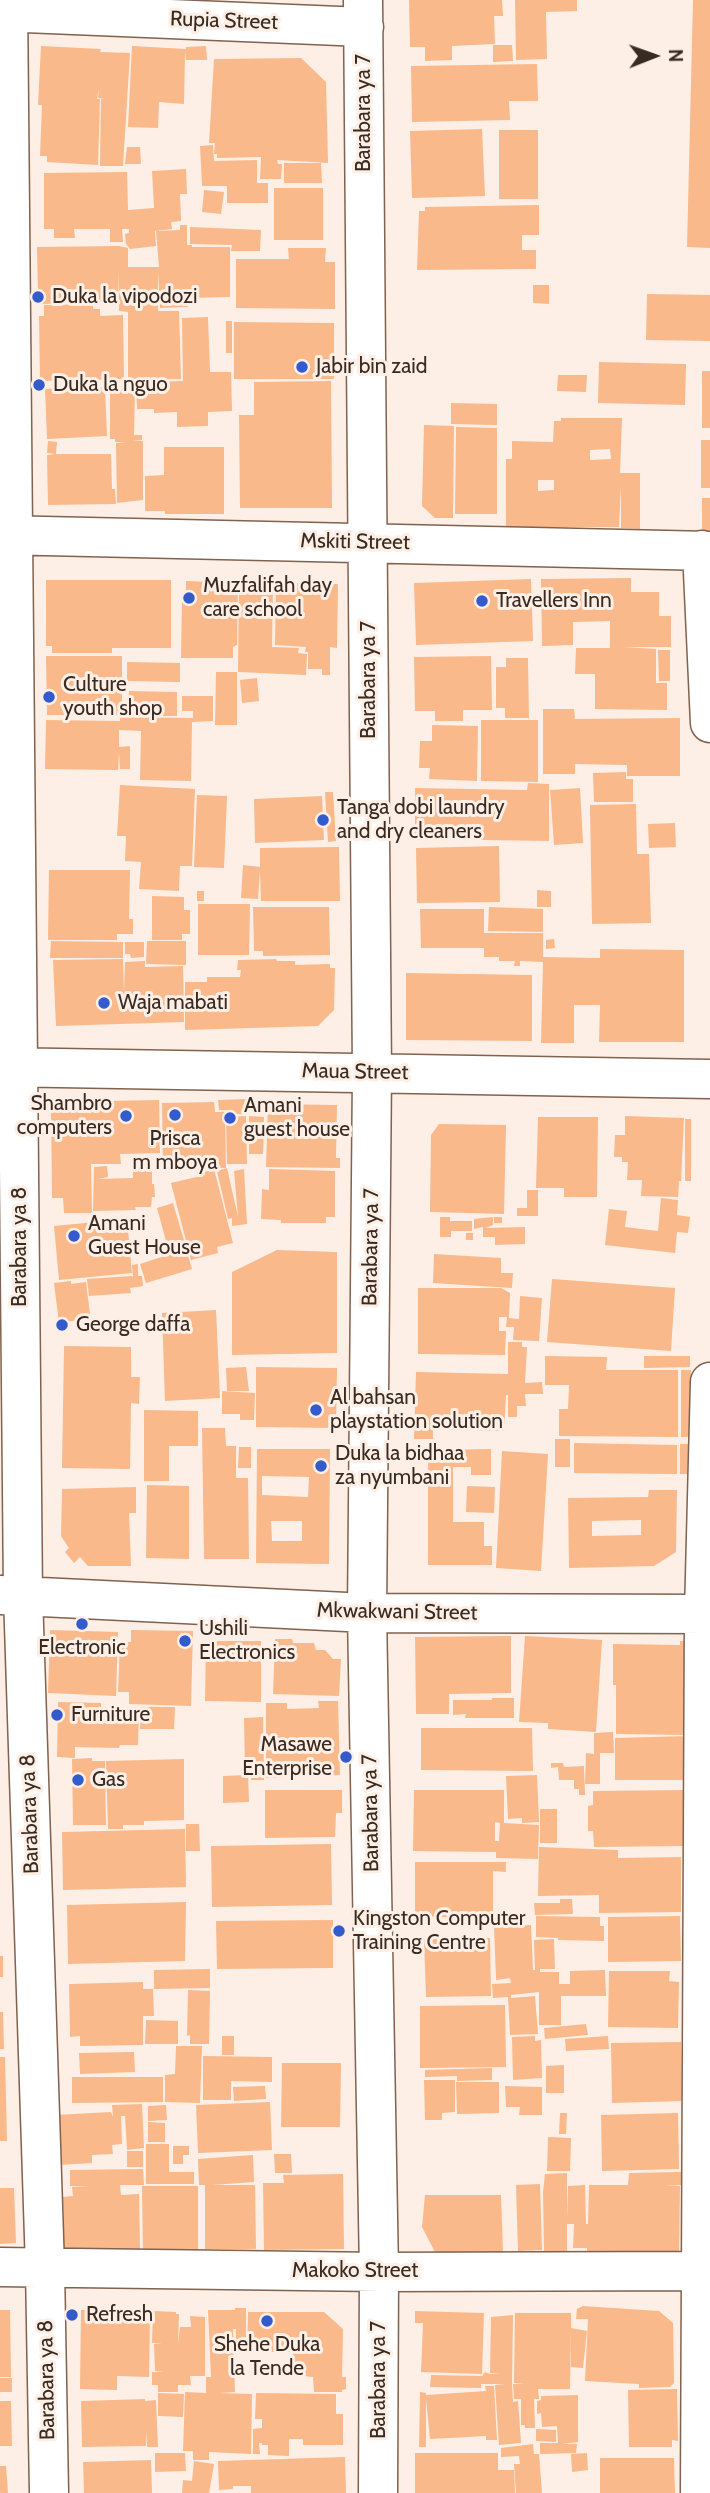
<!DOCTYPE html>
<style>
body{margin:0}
#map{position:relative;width:710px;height:2493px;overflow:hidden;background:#fdefe5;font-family:Cabin,sans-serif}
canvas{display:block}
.north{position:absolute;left:619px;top:21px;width:70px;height:70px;-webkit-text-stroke:5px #fdefe5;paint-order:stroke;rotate:89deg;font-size:19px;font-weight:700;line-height:28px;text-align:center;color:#372b22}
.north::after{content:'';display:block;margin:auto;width:24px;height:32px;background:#372b22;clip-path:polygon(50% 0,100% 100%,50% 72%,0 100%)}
</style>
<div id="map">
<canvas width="710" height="2493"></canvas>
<div class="north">N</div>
</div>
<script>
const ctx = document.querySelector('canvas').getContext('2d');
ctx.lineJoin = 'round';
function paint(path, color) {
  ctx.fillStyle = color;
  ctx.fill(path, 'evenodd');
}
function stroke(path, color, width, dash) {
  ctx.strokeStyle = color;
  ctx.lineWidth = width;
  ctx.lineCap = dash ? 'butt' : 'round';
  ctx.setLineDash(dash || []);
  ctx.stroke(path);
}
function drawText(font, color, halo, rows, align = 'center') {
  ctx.font = font + ' Cabin,sans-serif';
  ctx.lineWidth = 6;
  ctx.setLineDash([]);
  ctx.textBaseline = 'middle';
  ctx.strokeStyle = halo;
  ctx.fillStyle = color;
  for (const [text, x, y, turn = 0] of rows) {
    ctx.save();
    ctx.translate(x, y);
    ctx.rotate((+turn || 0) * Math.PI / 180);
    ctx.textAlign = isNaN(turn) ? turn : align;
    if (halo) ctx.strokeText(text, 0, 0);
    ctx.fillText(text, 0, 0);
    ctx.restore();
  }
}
paint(new Path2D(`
 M 409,0 L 502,0 L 503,16 L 494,16 L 495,44 L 452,46 L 452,60 L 425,61 L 425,47 L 410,47 Z
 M 515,0 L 577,0 L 577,11 L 546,12 L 547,59 L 516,60 Z
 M 693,0 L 710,0 L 710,248 L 687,247 Z
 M 493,45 L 512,45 L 513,61 L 493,62 Z
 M 41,46 L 101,49 L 100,52 L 130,53 L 123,166 L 100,166 L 101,99 L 104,99 L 98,98 L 99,88 L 97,99 L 100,99 L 98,165 L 47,162 L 47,156 L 40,156 L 42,105 L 38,105 Z
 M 132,46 L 186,49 L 186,47 L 206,46 L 207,60 L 186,60 L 185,52 L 184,104 L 159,102 L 158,128 L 128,127 Z
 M 301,58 L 326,82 L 328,163 L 277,160 L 278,164 L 282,164 L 281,179 L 260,179 L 261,157 L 217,158 L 217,154 L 214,154 L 215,143 L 209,143 L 214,59 Z
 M 537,64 L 538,101 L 509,101 L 510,120 L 412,122 L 411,66 Z
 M 482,129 L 485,196 L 412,198 L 410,131 Z
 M 499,130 L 538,130 L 538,199 L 499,199 Z
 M 213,145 L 214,161 L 257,160 L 257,183 L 268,183 L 268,203 L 227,203 L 227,186 L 202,186 L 200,146 Z
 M 127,147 L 140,147 L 141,164 L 125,164 Z
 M 284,163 L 321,163 L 322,183 L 284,183 Z
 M 186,169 L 187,194 L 180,194 L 181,221 L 171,222 L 172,229 L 155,231 L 156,246 L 130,249 L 126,244 L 125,234 L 129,233 L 129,229 L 122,229 L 123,242 L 110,242 L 110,229 L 74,229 L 75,238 L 54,238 L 54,229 L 44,229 L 44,173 L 127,172 L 128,210 L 154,208 L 152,171 Z
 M 274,188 L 323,188 L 323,240 L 274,240 Z
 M 204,190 L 224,192 L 221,214 L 202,212 Z
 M 539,205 L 539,235 L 522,235 L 522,250 L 536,250 L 536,269 L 417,270 L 419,211 L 425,211 L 425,207 Z
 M 180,225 L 187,225 L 187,245 L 192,245 L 192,247 L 230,247 L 230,297 L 187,298 L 188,307 L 160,308 L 158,271 L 158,311 L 179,311 L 181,379 L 128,380 L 128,312 L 119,311 L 119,272 L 118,301 L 42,304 L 42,296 L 38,296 L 37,247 L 119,246 L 128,248 L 128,267 L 159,267 L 156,231 L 180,230 Z
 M 190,227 L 261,230 L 260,251 L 231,251 L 232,245 L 190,244 Z
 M 288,248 L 326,248 L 325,262 L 335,262 L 335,309 L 236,308 L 236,259 L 289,259 Z
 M 533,285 L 549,285 L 549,304 L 533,303 Z
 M 647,294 L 710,295 L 710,341 L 646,340 Z
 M 93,304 L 93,309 L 100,309 L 100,316 L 123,315 L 124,379 L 40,381 L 39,316 L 44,316 L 44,305 Z
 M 208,317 L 210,372 L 231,372 L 232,411 L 208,412 L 208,426 L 177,427 L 177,412 L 154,413 L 154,409 L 137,409 L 136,386 L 152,386 L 151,382 L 183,381 L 182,318 Z
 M 226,321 L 232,321 L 232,353 L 226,353 Z
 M 234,322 L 334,323 L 334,379 L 234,379 Z
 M 599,362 L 686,364 L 685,405 L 598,403 Z
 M 702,371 L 710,371 L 710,428 L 702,428 Z
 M 558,375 L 587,375 L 586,392 L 557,391 Z
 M 331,381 L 332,508 L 240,508 L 239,415 L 254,415 L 254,382 Z
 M 105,387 L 107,436 L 47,439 L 45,389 Z
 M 110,390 L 135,390 L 134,435 L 142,435 L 142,440 L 132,441 L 143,441 L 143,500 L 117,503 L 116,443 L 126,442 L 115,442 L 115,439 L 110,439 Z
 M 451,403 L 497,404 L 497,425 L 451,424 Z
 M 561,418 L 622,418 L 620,473 L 640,473 L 640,529 L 621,528 L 621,485 L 619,527 L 506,527 L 506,459 L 512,459 L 512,441 L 553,442 L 554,421 L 561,421 ZM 610,449 L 611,459 L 590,460 L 590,450 ZM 538,480 L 554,480 L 554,490 L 538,491 Z
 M 424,425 L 454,426 L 453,518 L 435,518 L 422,506 Z
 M 456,427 L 497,428 L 497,514 L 455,514 Z
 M 701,440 L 710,440 L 710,488 L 701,488 Z
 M 48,441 L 57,442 L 56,454 L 47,453 Z
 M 164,447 L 224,447 L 224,514 L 165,514 L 165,511 L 145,511 L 145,476 L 164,475 Z
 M 55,454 L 111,454 L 112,489 L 115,489 L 116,504 L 48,505 L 47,455 Z
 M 702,498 L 710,498 L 710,532 L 702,532 Z
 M 631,578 L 631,592 L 659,592 L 659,616 L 671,616 L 671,647 L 624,647 L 656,649 L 656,683 L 667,683 L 667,710 L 595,709 L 595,674 L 575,674 L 576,648 L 610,648 L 610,621 L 573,622 L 573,645 L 542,646 L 541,579 Z
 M 531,579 L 533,641 L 416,645 L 414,583 Z
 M 46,580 L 171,580 L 171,648 L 112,648 L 112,653 L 52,653 L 52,646 L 46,646 Z
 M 186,581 L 238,583 L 237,645 L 233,647 L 233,658 L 181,658 L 182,598 L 186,598 Z
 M 276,583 L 338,584 L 337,648 L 330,647 L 330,675 L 322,675 L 322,669 L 308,669 L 308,652 L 305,652 L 306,647 L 275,645 Z
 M 239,587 L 273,587 L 272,647 L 299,648 L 298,653 L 307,654 L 306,675 L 238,672 Z
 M 658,650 L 670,650 L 670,681 L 659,681 Z
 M 46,656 L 122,656 L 122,715 L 47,715 Z
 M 491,656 L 492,710 L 463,710 L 463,721 L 435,721 L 435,711 L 415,711 L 414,657 Z
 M 506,658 L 528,658 L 529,718 L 505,718 L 505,708 L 496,708 L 496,667 L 506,667 Z
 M 127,662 L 180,663 L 180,682 L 127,681 Z
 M 216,672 L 237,672 L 237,725 L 215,725 Z
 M 257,678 L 259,701 L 242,703 L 240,680 Z
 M 129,691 L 177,692 L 177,716 L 129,716 Z
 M 182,696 L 213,696 L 213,721 L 192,722 L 191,781 L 140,780 L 141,731 L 119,730 L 119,747 L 130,746 L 130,769 L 120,769 L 119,753 L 118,770 L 45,769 L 46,720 L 120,721 L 120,717 L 193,718 L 193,711 L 182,711 Z
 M 543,709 L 574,709 L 575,719 L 680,718 L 680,776 L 627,776 L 627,765 L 575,764 L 575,774 L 543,774 Z
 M 481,720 L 538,720 L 538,782 L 481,781 Z
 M 432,725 L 478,726 L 477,781 L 429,779 L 430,768 L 419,768 L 420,741 L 432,741 Z
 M 626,772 L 626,779 L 633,779 L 633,802 L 594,802 L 593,773 Z
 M 528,783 L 549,784 L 549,841 L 415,839 L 415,788 L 527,790 Z
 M 120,785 L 195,789 L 192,866 L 180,866 L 179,891 L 139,889 L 141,862 L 125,861 L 126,836 L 117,836 Z
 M 580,788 L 583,843 L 554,845 L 550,790 Z
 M 325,792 L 333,792 L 336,841 L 328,842 Z
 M 197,795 L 227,796 L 224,868 L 194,867 Z
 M 322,796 L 324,840 L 255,843 L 254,799 Z
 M 636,804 L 637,854 L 649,854 L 651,923 L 592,924 L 590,805 Z
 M 675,823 L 676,847 L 649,848 L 648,824 Z
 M 499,846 L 500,902 L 417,903 L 416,848 Z
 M 339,847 L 340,901 L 261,901 L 260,870 L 258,899 L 241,898 L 243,865 L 260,867 L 260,848 Z
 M 49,870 L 130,870 L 129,919 L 133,919 L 133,934 L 117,934 L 117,940 L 48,940 Z
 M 537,890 L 551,891 L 551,907 L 537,907 Z
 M 197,891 L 204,891 L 204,901 L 197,901 Z
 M 152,896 L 184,897 L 184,910 L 190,910 L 190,934 L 182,934 L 182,940 L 152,940 Z
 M 198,904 L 250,904 L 249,955 L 198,955 Z
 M 253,907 L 329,907 L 330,955 L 263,956 L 263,951 L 254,951 Z
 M 489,907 L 543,909 L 543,932 L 488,931 Z
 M 420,909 L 484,909 L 484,933 L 543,933 L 543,957 L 600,958 L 600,949 L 684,950 L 684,1042 L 599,1042 L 600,1005 L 574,1005 L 574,1043 L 541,1043 L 543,962 L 520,961 L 520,966 L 514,966 L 515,961 L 499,961 L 499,957 L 484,957 L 484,948 L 421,948 Z
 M 554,939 L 555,948 L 546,949 L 546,940 Z
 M 51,941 L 123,942 L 123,958 L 50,958 Z
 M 147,941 L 186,941 L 186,965 L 146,964 Z
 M 125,942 L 144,942 L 144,957 L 131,958 L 130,954 L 125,954 Z
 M 123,959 L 124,993 L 125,962 L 145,961 L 145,967 L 183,966 L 184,1022 L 56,1026 L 53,960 Z
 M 276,959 L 277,961 L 295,961 L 295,965 L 330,964 L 330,968 L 335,968 L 334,1010 L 318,1026 L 185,1030 L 185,982 L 207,982 L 207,977 L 240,977 L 241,970 L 237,970 L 238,960 Z
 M 406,973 L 532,975 L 532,1041 L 406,1040 Z
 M 248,1099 L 248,1114 L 227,1114 L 227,1110 L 219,1110 L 218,1100 Z
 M 159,1100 L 160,1153 L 120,1154 L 121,1164 L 91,1164 L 92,1213 L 64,1213 L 63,1198 L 52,1198 L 51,1102 Z
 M 214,1102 L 215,1112 L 225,1112 L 226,1168 L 163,1169 L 162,1103 Z
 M 268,1104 L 337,1105 L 336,1158 L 340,1158 L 340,1168 L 266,1167 Z
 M 246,1116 L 247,1164 L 227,1164 L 226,1117 Z
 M 249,1116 L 264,1117 L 263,1154 L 249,1154 Z
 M 625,1116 L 684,1118 L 681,1181 L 679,1181 L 678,1197 L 641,1196 L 642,1180 L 627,1180 L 628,1162 L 622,1162 L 622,1157 L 614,1157 L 615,1135 L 625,1135 Z
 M 538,1117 L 598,1117 L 597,1197 L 564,1197 L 564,1188 L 536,1188 Z
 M 685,1119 L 691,1119 L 691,1181 L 685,1181 Z
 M 439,1124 L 506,1125 L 504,1214 L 430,1212 L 431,1135 Z
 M 133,1158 L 152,1158 L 152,1184 L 154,1184 L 155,1197 L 152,1197 L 151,1207 L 135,1207 L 136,1210 L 93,1211 L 94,1167 L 107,1166 L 108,1177 L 98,1179 L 133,1178 Z
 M 227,1168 L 238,1217 L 234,1171 L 244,1169 L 247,1224 L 232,1226 L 232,1218 L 228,1219 L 217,1171 Z
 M 214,1169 L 233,1243 L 217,1247 L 218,1253 L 191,1260 L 171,1183 L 205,1175 L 204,1172 Z
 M 269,1169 L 335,1171 L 335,1217 L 326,1217 L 326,1223 L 281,1223 L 281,1220 L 261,1219 L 262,1189 L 269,1190 Z
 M 527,1190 L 538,1190 L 538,1216 L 517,1216 L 517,1208 L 527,1208 Z
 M 661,1198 L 678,1200 L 677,1215 L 690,1217 L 688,1233 L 677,1232 L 675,1253 L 605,1245 L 609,1209 L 627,1211 L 625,1227 L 658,1231 Z
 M 173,1203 L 186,1247 L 169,1252 L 157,1208 Z
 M 440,1217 L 450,1217 L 450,1221 L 472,1221 L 472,1231 L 451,1231 L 451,1237 L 440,1237 Z
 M 493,1217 L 493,1225 L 486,1228 L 525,1227 L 525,1244 L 495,1245 L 495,1237 L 483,1237 L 483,1227 L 474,1229 L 474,1219 Z
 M 494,1217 L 502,1217 L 502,1223 L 494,1223 Z
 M 127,1219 L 132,1273 L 59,1280 L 54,1226 Z
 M 466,1233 L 473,1233 L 473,1240 L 466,1240 Z
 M 186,1249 L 192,1269 L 146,1283 L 140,1264 Z
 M 277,1250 L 337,1252 L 337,1353 L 232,1355 L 232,1272 Z
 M 434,1254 L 501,1258 L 501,1273 L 513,1273 L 512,1288 L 433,1283 Z
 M 138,1264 L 138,1276 L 142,1276 L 143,1286 L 130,1288 L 131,1293 L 89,1296 L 87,1279 L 132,1276 L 133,1278 L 132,1265 Z
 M 552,1279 L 675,1288 L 671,1351 L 547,1342 Z
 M 71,1281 L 71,1284 L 86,1282 L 90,1314 L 85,1315 L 85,1319 L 59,1323 L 54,1283 Z
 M 418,1288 L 501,1288 L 510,1293 L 509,1318 L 519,1319 L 520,1296 L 542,1298 L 539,1341 L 513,1340 L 514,1327 L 506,1327 L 507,1317 L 499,1317 L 499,1331 L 506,1331 L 505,1355 L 418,1354 Z
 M 216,1310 L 220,1398 L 165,1401 L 162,1313 Z
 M 508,1342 L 522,1342 L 522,1347 L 527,1347 L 525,1383 L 542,1382 L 543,1394 L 525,1394 L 526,1406 L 517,1406 L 517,1417 L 508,1417 L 508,1395 L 506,1395 L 504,1431 L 433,1429 L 433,1439 L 414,1439 L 416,1372 L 508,1374 Z
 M 64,1346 L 131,1347 L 131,1377 L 140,1377 L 139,1404 L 131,1403 L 130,1469 L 62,1468 Z
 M 545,1356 L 607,1357 L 606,1370 L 678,1370 L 678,1437 L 559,1436 L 559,1409 L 568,1409 L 569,1385 L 545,1385 Z
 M 644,1356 L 690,1356 L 690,1367 L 644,1368 Z
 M 246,1367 L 249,1391 L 227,1391 L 226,1368 Z
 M 256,1367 L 337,1368 L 336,1428 L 256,1427 Z
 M 681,1370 L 691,1370 L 691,1437 L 681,1437 Z
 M 222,1391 L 255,1393 L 254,1420 L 240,1420 L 240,1414 L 222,1414 Z
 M 144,1410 L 198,1411 L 198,1446 L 169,1446 L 169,1481 L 144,1481 Z
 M 202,1428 L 225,1428 L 226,1446 L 236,1446 L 236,1478 L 248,1478 L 249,1559 L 204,1559 Z
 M 555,1439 L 570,1439 L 570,1467 L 555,1467 Z
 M 574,1443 L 677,1445 L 677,1474 L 574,1473 Z
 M 680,1444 L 691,1444 L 691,1474 L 680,1474 Z
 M 239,1447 L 251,1447 L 251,1468 L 238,1468 Z
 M 257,1449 L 330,1449 L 329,1564 L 256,1563 ZM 262,1476 L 309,1477 L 308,1497 L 262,1495 ZM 271,1521 L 302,1521 L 302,1541 L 272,1541 Z
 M 491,1449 L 491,1475 L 471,1475 L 471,1467 L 453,1467 L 453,1522 L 484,1522 L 484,1546 L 492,1546 L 492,1565 L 428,1565 L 428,1450 Z
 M 502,1451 L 548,1454 L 541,1571 L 496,1568 Z
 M 147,1485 L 189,1486 L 189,1559 L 146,1558 Z
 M 467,1486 L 495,1487 L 494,1513 L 466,1512 Z
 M 136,1487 L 136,1513 L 129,1513 L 131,1566 L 88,1566 L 80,1557 L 74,1563 L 65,1552 L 69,1548 L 61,1536 L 62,1489 Z
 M 649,1490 L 677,1490 L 676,1552 L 654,1566 L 569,1568 L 568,1498 L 648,1497 ZM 641,1520 L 641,1535 L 592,1536 L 592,1521 Z
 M 50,1630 L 118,1632 L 116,1696 L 48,1693 Z
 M 131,1630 L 193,1631 L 191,1706 L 129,1704 L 129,1692 L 118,1692 L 120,1641 L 131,1642 Z
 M 511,1636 L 511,1693 L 449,1694 L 449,1714 L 416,1714 L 415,1637 Z
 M 525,1636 L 602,1640 L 596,1732 L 548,1729 L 548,1723 L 519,1722 Z
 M 275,1639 L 292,1639 L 293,1643 L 314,1643 L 316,1650 L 325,1650 L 333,1659 L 341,1659 L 339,1696 L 273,1694 Z
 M 206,1641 L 261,1641 L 261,1702 L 205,1701 Z
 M 680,1641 L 687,1641 L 686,1735 L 616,1734 L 616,1685 L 613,1685 L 613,1644 L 680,1645 Z
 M 492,1698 L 514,1698 L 514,1718 L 465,1718 L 466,1714 L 453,1715 L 453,1700 L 492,1700 Z
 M 318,1701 L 338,1701 L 340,1775 L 266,1778 L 266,1703 L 287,1703 L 287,1709 L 319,1708 Z
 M 58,1702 L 101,1703 L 101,1711 L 139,1711 L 138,1745 L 120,1745 L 119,1748 L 75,1747 L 75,1758 L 57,1757 Z
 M 141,1707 L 175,1707 L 174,1729 L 140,1729 Z
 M 263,1717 L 264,1780 L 251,1780 L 251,1770 L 245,1770 L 244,1718 Z
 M 421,1728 L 532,1728 L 533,1771 L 421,1770 Z
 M 613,1732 L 614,1753 L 600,1753 L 600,1784 L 585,1784 L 586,1753 L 594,1754 L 594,1733 Z
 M 689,1736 L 690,1780 L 615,1780 L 615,1738 Z
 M 92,1758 L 92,1761 L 105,1761 L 106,1825 L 73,1825 L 72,1759 Z
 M 184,1759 L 184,1820 L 144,1821 L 144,1825 L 123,1825 L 123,1829 L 108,1829 L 106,1761 Z
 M 551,1763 L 563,1763 L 564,1767 L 584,1766 L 585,1795 L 579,1795 L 579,1789 L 574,1789 L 574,1780 L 559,1780 L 558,1767 L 551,1768 Z
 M 248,1775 L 249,1802 L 223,1803 L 223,1776 Z
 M 537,1775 L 539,1822 L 522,1823 L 522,1818 L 508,1819 L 506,1776 Z
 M 265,1790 L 342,1790 L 342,1813 L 336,1813 L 335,1837 L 265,1838 Z
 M 414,1790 L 504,1790 L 504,1823 L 539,1825 L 538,1859 L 496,1858 L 496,1852 L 413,1851 ZM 495,1822 L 500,1823 L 499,1841 L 495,1841 Z
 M 686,1790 L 686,1846 L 594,1847 L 593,1831 L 588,1831 L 588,1806 L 593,1805 L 593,1791 Z
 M 540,1809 L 557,1809 L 557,1843 L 540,1843 Z
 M 186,1824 L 199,1824 L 200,1851 L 186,1851 Z
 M 185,1829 L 186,1887 L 63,1890 L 62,1832 Z
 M 331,1844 L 332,1905 L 212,1907 L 211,1846 Z
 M 539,1847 L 618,1850 L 618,1858 L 681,1857 L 681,1912 L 599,1913 L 599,1895 L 538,1896 Z
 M 415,1862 L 506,1862 L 506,1872 L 493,1871 L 493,1917 L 415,1917 Z
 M 560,1899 L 572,1899 L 573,1914 L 535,1915 L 534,1903 L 560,1903 Z
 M 186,1902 L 185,1961 L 68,1964 L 67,1905 Z
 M 536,1916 L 600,1917 L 600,1926 L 604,1926 L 604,1941 L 558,1940 L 558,1938 L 536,1937 Z
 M 680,1916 L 681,1961 L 608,1962 L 608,1917 Z
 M 333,1920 L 333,1968 L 217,1969 L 216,1921 Z
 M 531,1925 L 533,1970 L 535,1970 L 534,1940 L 554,1939 L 555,1969 L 540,1969 L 540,1972 L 559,1972 L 559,1984 L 570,1984 L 570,1971 L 605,1970 L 606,1996 L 561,1996 L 561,2025 L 539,2025 L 539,1992 L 511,1995 L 511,1998 L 535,1996 L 538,2034 L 510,2035 L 508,1997 L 493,1998 L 492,1984 L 511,1983 L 510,1978 L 496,1980 L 494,1926 Z
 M 490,1938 L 491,1996 L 426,1997 L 424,1939 Z
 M 0,1956 L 3,1956 L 3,1977 L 0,1977 Z
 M 210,1969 L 210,1988 L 154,1989 L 154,1970 Z
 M 609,1971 L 670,1971 L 669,1981 L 679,1982 L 678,2028 L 608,2027 Z
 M 143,1982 L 143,1989 L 153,1989 L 154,2016 L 143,2016 L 143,2045 L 80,2046 L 80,2036 L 70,2037 L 69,1984 Z
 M 188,1990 L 210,1991 L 209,2044 L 190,2044 L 190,2035 L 187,2036 Z
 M 505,2005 L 506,2067 L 420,2068 L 420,2006 Z
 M 0,2012 L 3,2012 L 4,2049 L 0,2049 Z
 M 146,2020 L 178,2021 L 178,2044 L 145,2044 Z
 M 586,2024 L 588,2035 L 545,2039 L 544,2028 Z
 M 222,2036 L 234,2036 L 234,2055 L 222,2055 Z
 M 535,2036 L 535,2041 L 541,2040 L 542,2078 L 513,2080 L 512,2037 Z
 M 608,2036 L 609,2049 L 566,2051 L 565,2039 Z
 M 681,2042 L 682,2101 L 612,2103 L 611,2043 Z
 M 176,2046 L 202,2046 L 200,2103 L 165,2102 L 165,2075 L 175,2074 Z
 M 134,2052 L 135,2072 L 80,2074 L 79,2053 Z
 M 203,2056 L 272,2057 L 272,2082 L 231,2081 L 231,2100 L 203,2100 Z
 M 0,2057 L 5,2057 L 7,2141 L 0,2141 Z
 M 282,2063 L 341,2063 L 340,2127 L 281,2127 Z
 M 564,2065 L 564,2093 L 546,2093 L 546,2066 Z
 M 492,2068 L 492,2080 L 457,2081 L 457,2076 L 425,2077 L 425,2070 Z
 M 72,2077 L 163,2077 L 163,2102 L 72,2103 Z
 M 424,2080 L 455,2080 L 455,2112 L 442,2113 L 442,2120 L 425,2120 Z
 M 456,2082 L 499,2082 L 499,2113 L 457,2114 Z
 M 265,2086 L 266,2099 L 234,2101 L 233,2087 Z
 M 505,2086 L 542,2087 L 542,2115 L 519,2115 L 520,2107 L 506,2107 Z
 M 270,2102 L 272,2150 L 198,2153 L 196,2105 Z
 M 142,2104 L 144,2148 L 127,2150 L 125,2116 L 121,2116 L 122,2144 L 112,2145 L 113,2154 L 92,2155 L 92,2163 L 58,2165 L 56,2115 L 111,2112 L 113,2117 L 112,2105 Z
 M 166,2105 L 167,2120 L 148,2121 L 148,2106 Z
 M 560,2113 L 567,2113 L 566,2134 L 559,2134 Z
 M 678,2113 L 679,2169 L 602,2171 L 601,2115 Z
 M 148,2122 L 165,2123 L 165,2142 L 148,2142 Z
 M 548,2137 L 571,2138 L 570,2171 L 547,2171 Z
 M 146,2144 L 169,2144 L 169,2172 L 194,2172 L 194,2184 L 146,2184 Z
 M 173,2146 L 189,2146 L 189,2155 L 183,2155 L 183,2164 L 173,2164 Z
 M 127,2151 L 143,2151 L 143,2167 L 127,2167 Z
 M 274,2154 L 291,2154 L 292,2173 L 275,2173 Z
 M 253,2155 L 254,2182 L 212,2185 L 255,2185 L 256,2249 L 205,2249 L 205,2185 L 199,2185 L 198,2159 Z
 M 143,2169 L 144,2185 L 120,2185 L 121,2195 L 139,2194 L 140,2250 L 64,2252 L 63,2197 L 73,2196 L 72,2187 L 90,2187 L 70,2186 L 70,2170 Z
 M 681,2172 L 681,2185 L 666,2185 L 680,2186 L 679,2255 L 587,2253 L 587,2248 L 573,2248 L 574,2224 L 567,2224 L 567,2251 L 544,2251 L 543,2192 L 545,2174 L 567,2173 L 567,2220 L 568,2186 L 585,2185 L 586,2224 L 588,2224 L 589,2185 L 628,2185 L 629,2173 Z
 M 343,2174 L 344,2249 L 264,2250 L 263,2183 L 284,2183 L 283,2175 Z
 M 540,2184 L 542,2250 L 518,2251 L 516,2185 Z
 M 142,2186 L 198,2186 L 198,2254 L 143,2255 Z
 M 0,2188 L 14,2188 L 16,2243 L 0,2244 Z
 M 425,2195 L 501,2195 L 503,2252 L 436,2254 L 422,2227 Z
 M 583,2306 L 659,2311 L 673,2323 L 674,2383 L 670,2387 L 639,2388 L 639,2384 L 585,2381 L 588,2319 L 576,2319 L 577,2309 Z
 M 92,2308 L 105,2308 L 105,2310 L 150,2311 L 149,2377 L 117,2376 L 117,2390 L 80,2389 L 81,2310 L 92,2310 Z
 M 235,2308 L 246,2308 L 246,2340 L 236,2340 L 236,2329 L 233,2329 L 235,2392 L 219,2393 L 252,2394 L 251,2454 L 209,2452 L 209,2460 L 193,2460 L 193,2451 L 183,2451 L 185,2392 L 206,2393 L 206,2377 L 211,2377 L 208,2310 L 235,2310 Z
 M 0,2310 L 10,2310 L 11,2377 L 0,2377 Z
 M 153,2311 L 176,2312 L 176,2314 L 179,2314 L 178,2344 L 180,2327 L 191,2327 L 190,2316 L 205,2317 L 205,2376 L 190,2376 L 191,2385 L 178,2385 L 178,2392 L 158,2392 L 158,2385 L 152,2385 L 152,2372 L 164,2372 L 155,2371 L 154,2344 L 162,2343 L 152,2343 Z
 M 415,2311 L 484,2313 L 482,2374 L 421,2372 L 423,2323 L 415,2323 Z
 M 248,2312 L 324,2312 L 343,2329 L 342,2377 L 346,2377 L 346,2389 L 342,2390 L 342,2392 L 314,2392 L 313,2377 L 294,2375 L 293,2352 L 247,2352 Z
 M 515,2313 L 571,2313 L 571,2328 L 587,2331 L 583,2368 L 571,2367 L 571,2331 L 570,2389 L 538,2389 L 539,2399 L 534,2399 L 535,2428 L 525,2428 L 525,2425 L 521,2425 L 521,2399 L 514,2399 L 513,2384 L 525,2384 L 514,2383 Z
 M 513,2315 L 512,2384 L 513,2402 L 518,2401 L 521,2443 L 499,2445 L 495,2385 L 505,2384 L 481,2384 L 481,2388 L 430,2387 L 431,2375 L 482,2376 L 485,2372 L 490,2374 L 500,2374 L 490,2373 L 491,2317 Z
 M 0,2378 L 12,2378 L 12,2392 L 0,2392 Z
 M 485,2386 L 494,2386 L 497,2440 L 486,2440 L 486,2436 L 430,2439 L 426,2399 L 426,2447 L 419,2447 L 420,2392 L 426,2393 L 426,2395 L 486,2391 Z
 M 677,2389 L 678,2441 L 672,2440 L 672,2447 L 629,2447 L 628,2390 Z
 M 158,2393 L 184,2394 L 183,2417 L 158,2416 Z
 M 256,2393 L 336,2394 L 336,2414 L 343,2414 L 343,2445 L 303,2445 L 303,2439 L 289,2439 L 289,2456 L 268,2455 L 268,2445 L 262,2445 L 262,2443 L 259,2443 L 260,2454 L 253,2454 L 253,2429 L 262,2428 L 262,2419 L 255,2419 Z
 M 578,2395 L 578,2442 L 562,2444 L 577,2444 L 576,2453 L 540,2454 L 540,2443 L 558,2443 L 557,2426 L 542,2427 L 541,2413 L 537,2414 L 537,2401 L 541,2400 L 541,2396 Z
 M 145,2399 L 145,2401 L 156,2400 L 158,2447 L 147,2447 L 147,2430 L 146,2446 L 82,2447 L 81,2401 Z
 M 0,2401 L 11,2401 L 12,2446 L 0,2446 Z
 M 536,2429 L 556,2430 L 556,2442 L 536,2441 Z
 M 533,2444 L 534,2454 L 539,2454 L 542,2493 L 516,2493 L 514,2464 L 520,2464 L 519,2456 L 501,2457 L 501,2448 Z
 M 155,2453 L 185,2453 L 186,2471 L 155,2472 Z
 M 415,2453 L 498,2453 L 498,2470 L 514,2470 L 515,2493 L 415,2493 Z
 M 587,2453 L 588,2470 L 572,2472 L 571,2454 Z
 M 345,2457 L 346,2493 L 251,2493 L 251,2486 L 233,2486 L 233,2489 L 219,2490 L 218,2461 Z
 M 600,2458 L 674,2458 L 675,2493 L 600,2493 Z
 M 151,2460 L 152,2493 L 84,2493 L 83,2462 Z
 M 194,2461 L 214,2464 L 209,2493 L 182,2493 L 183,2480 L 192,2481 Z
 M 0,2466 L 6,2466 L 8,2493 L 0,2493 Z`), '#f9b98a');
const street = new Path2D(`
 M 8,0 L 23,1595 L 45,2268 L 49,2493
 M 363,0 L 372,1072 L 367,1613 L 379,2272 L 378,2493
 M 0,12 L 364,27
 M 0,535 L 710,551
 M 702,550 L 710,723
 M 0,1067 L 710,1079
 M 0,1595 L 367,1613 L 710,1614
 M 0,2267 L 379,2272 L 710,2271
 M 700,2493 L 704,1614 L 710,1382`);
stroke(street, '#80624e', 41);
stroke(street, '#fff', 38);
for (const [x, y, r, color] of [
 [38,297,7,"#345bcb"],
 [302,367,7,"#345bcb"],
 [39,385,7,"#345bcb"],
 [189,598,7,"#345bcb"],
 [482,601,7,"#345bcb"],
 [49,697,7,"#345bcb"],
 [323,820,7,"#345bcb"],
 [104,1003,7,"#345bcb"],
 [175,1115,7,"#345bcb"],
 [126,1116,7,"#345bcb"],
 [230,1118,7,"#345bcb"],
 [74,1236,7,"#345bcb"],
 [62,1325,7,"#345bcb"],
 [316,1410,7,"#345bcb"],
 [321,1466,7,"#345bcb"],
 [82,1624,7,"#345bcb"],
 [185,1641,7,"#345bcb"],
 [57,1715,7,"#345bcb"],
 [346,1757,7,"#345bcb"],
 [78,1780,7,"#345bcb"],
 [339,1931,7,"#345bcb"],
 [72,2315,7,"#345bcb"],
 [267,2321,7,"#345bcb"]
]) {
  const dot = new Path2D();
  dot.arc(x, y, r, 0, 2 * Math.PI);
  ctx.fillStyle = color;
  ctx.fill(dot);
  stroke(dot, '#fdefe5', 2.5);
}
drawText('21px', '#372b22', '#fdefe5', [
 ["Rupia Street",224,21,2],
 ["Barabara ya 7",364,113,-90],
 ["Mskiti Street",355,542,1],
 ["Barabara ya 7",369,680,-90],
 ["Maua Street",355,1072,1],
 ["Barabara ya 8",20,1247,-90],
 ["Barabara ya 7",371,1247,-89],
 ["Mkwakwani Street",397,1612,1],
 ["Barabara ya 7",371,1813,-91],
 ["Barabara ya 8",30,1814,-92],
 ["Makoko Street",355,2271],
 ["Barabara ya 8",47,2380,-91],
 ["Barabara ya 7",379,2380,-90]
]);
drawText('21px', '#372b22', '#fdefe5', [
 ["Duka la vipodozi",52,297],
 ["Jabir bin zaid",316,367],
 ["Duka la nguo",53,385],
 ["Muzfalifah day",203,586],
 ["care school",203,610],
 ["Travellers Inn",496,601],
 ["Culture",63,685],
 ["youth shop",63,709],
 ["Tanga dobi laundry",337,808],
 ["and dry cleaners",337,832],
 ["Waja mabati",118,1003],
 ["Shambro",112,1104,"right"],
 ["computers",112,1128,"right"],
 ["Amani",244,1106],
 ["guest house",244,1130],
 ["Prisca",175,1139,"center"],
 ["m mboya",175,1163,"center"],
 ["Amani",88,1224],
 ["Guest House",88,1248],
 ["George daffa",76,1325],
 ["Al bahsan",330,1398],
 ["playstation solution",330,1422],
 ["Duka la bidhaa",335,1454],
 ["za nyumbani",335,1478],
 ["Ushili",199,1629],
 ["Electronics",199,1653],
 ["Electronic",82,1648,"center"],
 ["Furniture",71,1715],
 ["Masawe",332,1745,"right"],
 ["Enterprise",332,1769,"right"],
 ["Gas",92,1780],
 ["Kingston Computer",353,1919],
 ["Training Centre",353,1943],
 ["Refresh",86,2315],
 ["Shehe Duka",267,2345,"center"],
 ["la Tende",267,2369,"center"]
], 'left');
</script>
